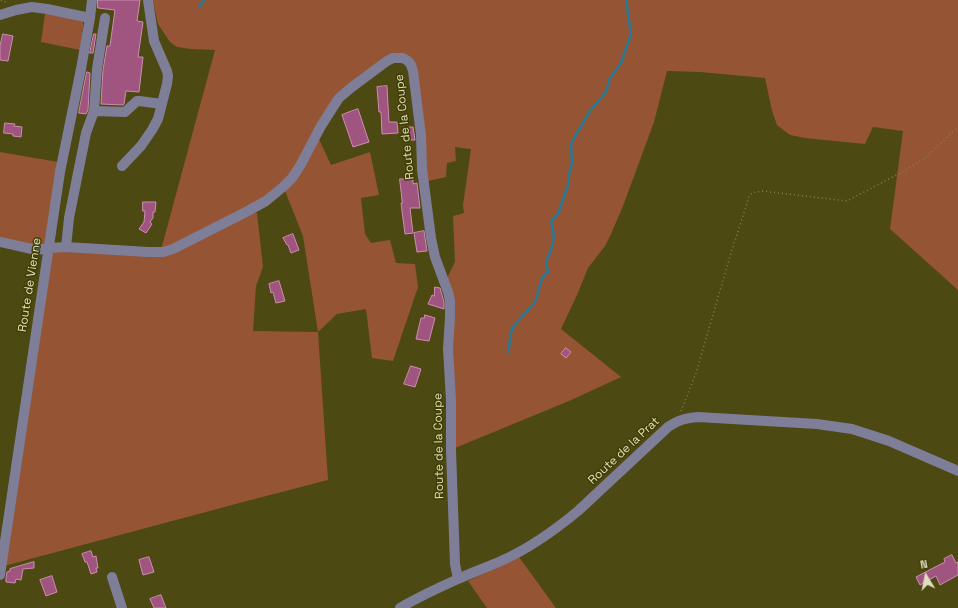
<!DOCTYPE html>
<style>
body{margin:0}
#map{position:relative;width:958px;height:608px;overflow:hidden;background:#4c4913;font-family:"Space Grotesk",sans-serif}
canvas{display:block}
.north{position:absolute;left:906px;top:556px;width:40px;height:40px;-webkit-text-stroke:3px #413e04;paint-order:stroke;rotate:350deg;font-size:11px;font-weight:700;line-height:16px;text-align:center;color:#e0dfbd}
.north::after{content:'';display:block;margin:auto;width:14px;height:18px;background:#e0dfbd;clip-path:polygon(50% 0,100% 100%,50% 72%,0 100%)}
</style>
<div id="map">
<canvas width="958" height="608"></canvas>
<div class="north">N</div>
</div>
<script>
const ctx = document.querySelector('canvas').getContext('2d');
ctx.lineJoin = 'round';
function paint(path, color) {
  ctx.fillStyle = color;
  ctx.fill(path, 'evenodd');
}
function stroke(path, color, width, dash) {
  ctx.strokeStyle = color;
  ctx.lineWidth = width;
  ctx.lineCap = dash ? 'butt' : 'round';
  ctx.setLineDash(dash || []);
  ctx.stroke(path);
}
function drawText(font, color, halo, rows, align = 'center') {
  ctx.font = font + ' "Space Grotesk",sans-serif';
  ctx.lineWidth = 3;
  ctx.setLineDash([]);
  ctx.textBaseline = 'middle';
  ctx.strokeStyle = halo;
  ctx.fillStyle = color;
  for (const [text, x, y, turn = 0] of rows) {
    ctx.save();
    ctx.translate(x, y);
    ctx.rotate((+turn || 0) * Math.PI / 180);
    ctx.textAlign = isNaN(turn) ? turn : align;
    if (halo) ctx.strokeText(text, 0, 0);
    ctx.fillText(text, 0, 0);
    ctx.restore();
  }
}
paint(new Path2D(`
 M 153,0 L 958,0 L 958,290 L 890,229 L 903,131 L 873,127 L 865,144 L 805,138 L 790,135 L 777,125 L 772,111 L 765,78 L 700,72 L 667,71 L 654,122 L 623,206 L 611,234 L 605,246 L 588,268 L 577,295 L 561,329 L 621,377 L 569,401 L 455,448 L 447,278 L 455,262 L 453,216 L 464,213 L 463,205 L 471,149 L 455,147 L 456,161 L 447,163 L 446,177 L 428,181 L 407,55 L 356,81 L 288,178 L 258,202 L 161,250 L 215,50 L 191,49 L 177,47 L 170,42 L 158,24 Z
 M 47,12 L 81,19 L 83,22 L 83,26 L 80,50 L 41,42 L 45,14 Z
 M 318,137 L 331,165 L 370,152 L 379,195 L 361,198 L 365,234 L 371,243 L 390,240 L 396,263 L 415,264 L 418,287 L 393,361 L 372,358 L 366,309 L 337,314 L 318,332 L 328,480 L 247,501 L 4,566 L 52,251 L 158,256 L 252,213 L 257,213 L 263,267 L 256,286 L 253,331 L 318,332 L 303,236 L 285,191 Z
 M 0,152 L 58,162 L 44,247 L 0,239 Z
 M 519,557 L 556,608 L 487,608 L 468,581 Z`), '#955534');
stroke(new Path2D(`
 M 199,7 L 204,0
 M 508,353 L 512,328 L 534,303 L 536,299 L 542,278 L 548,272 L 546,262 L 552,247 L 554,234 L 551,222 L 553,219 L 558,214 L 568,185 L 569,175 L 572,163 L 571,145 L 574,138 L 590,111 L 606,92 L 610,78 L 621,63 L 631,34 L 626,0`), '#267a97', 2.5);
const building = new Path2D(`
 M 98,0 L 140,0 L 137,21 L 143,22 L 138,57 L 143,57 L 139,92 L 126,91 L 124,104 L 123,105 L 101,104 L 103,70 L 107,46 L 110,46 L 115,10 L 98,8 Z
 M 3,34 L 13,36 L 8,61 L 0,60 L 0,46 Z
 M 94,34 L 96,34 L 93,53 L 90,53 Z
 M 87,72 L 90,73 L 88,110 L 86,114 L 79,113 Z
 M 387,86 L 389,122 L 397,122 L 398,133 L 382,134 L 381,112 L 379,112 L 377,87 Z
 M 358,109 L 369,142 L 353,147 L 342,115 Z
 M 5,123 L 15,124 L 14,126 L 22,127 L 21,137 L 13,136 L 13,134 L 4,133 Z
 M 409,127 L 413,127 L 415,140 L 410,140 Z
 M 400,179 L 413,179 L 413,184 L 417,183 L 420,208 L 410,208 L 413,233 L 405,234 L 401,203 L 402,203 Z
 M 143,202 L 156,202 L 155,212 L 153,212 L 153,218 L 150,222 L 152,224 L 146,233 L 139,229 L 144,222 L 145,211 L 143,211 Z
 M 424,231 L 427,251 L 417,252 L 414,233 Z
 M 293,234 L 299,250 L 291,253 L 288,245 L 287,245 L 283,238 Z
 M 279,281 L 285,301 L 276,303 L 273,292 L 271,293 L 269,284 Z
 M 435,287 L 440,288 L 444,302 L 444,309 L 428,304 L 432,295 L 434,296 Z
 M 425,315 L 435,318 L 429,341 L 416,339 L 421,318 L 424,318 Z
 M 566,348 L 571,352 L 566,358 L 561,354 Z
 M 411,366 L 421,369 L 415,387 L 404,384 Z
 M 91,551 L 93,557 L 96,556 L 98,568 L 96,568 L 97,572 L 91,574 L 87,562 L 85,562 L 82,554 Z
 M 952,555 L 956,563 L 958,562 L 958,575 L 940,585 L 936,576 L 920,585 L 916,577 L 939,565 L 945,562 L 944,559 Z
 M 149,557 L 154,572 L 143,575 L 139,560 Z
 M 34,562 L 34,568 L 23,569 L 21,580 L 16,579 L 15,583 L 6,582 L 6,578 L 7,572 L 10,571 L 10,569 Z
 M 52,576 L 57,592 L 46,596 L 40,580 Z
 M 161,595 L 166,608 L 154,608 L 150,599 Z`);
paint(building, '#a05580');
stroke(building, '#ce8db0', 1);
stroke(new Path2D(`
 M 1,0 L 8,3
 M 681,411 L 696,373 L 731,253 L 749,197 L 752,193 L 762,191 L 847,201 L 906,170 L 925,158 L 958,127`), '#838152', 1.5, [1, 3]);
stroke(new Path2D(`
 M 0,15 L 16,10 L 32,7 L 47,9 L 90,18
 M 94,111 L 125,112 L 137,101 L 139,101 L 162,104
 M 122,166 L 141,146 L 152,130 L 158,119 L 167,84 L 168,76 L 167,71 L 154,41 L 148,0
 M 0,242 L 36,250 L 49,248 L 66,247 L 148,252 L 163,252 L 173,249 L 246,212 L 266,201 L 283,187 L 292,178 L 300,166 L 321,126 L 335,104 L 339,98 L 352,87 L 387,61 L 393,58 L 403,58 L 408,61 L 411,65 L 413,71 L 421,135 L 422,169 L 431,238 L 435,257 L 448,292 L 450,301 L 450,317 L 448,349 L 451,400 L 451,450 L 455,564 L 458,579
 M 66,247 L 69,218 L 86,133 L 94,111 L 97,69 L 105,18
 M 0,575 L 60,172 L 81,69 L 90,18 L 92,0
 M 112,577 L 122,608
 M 400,608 C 418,597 438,588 458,579 C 473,572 488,567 503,560 C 530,548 555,530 578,511 L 668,427 C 679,420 685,418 698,417 L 817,424 L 852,429 L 889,441 L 958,471`), '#7e7e99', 10);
drawText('12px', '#e0dfbd', '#413e04', [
 ["Route de la Coupe",405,127,-96],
 ["Route de Vienne",30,285,-81],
 ["Route de la Coupe",439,446,-91],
 ["Route de la Prat",624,451,-43]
]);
</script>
